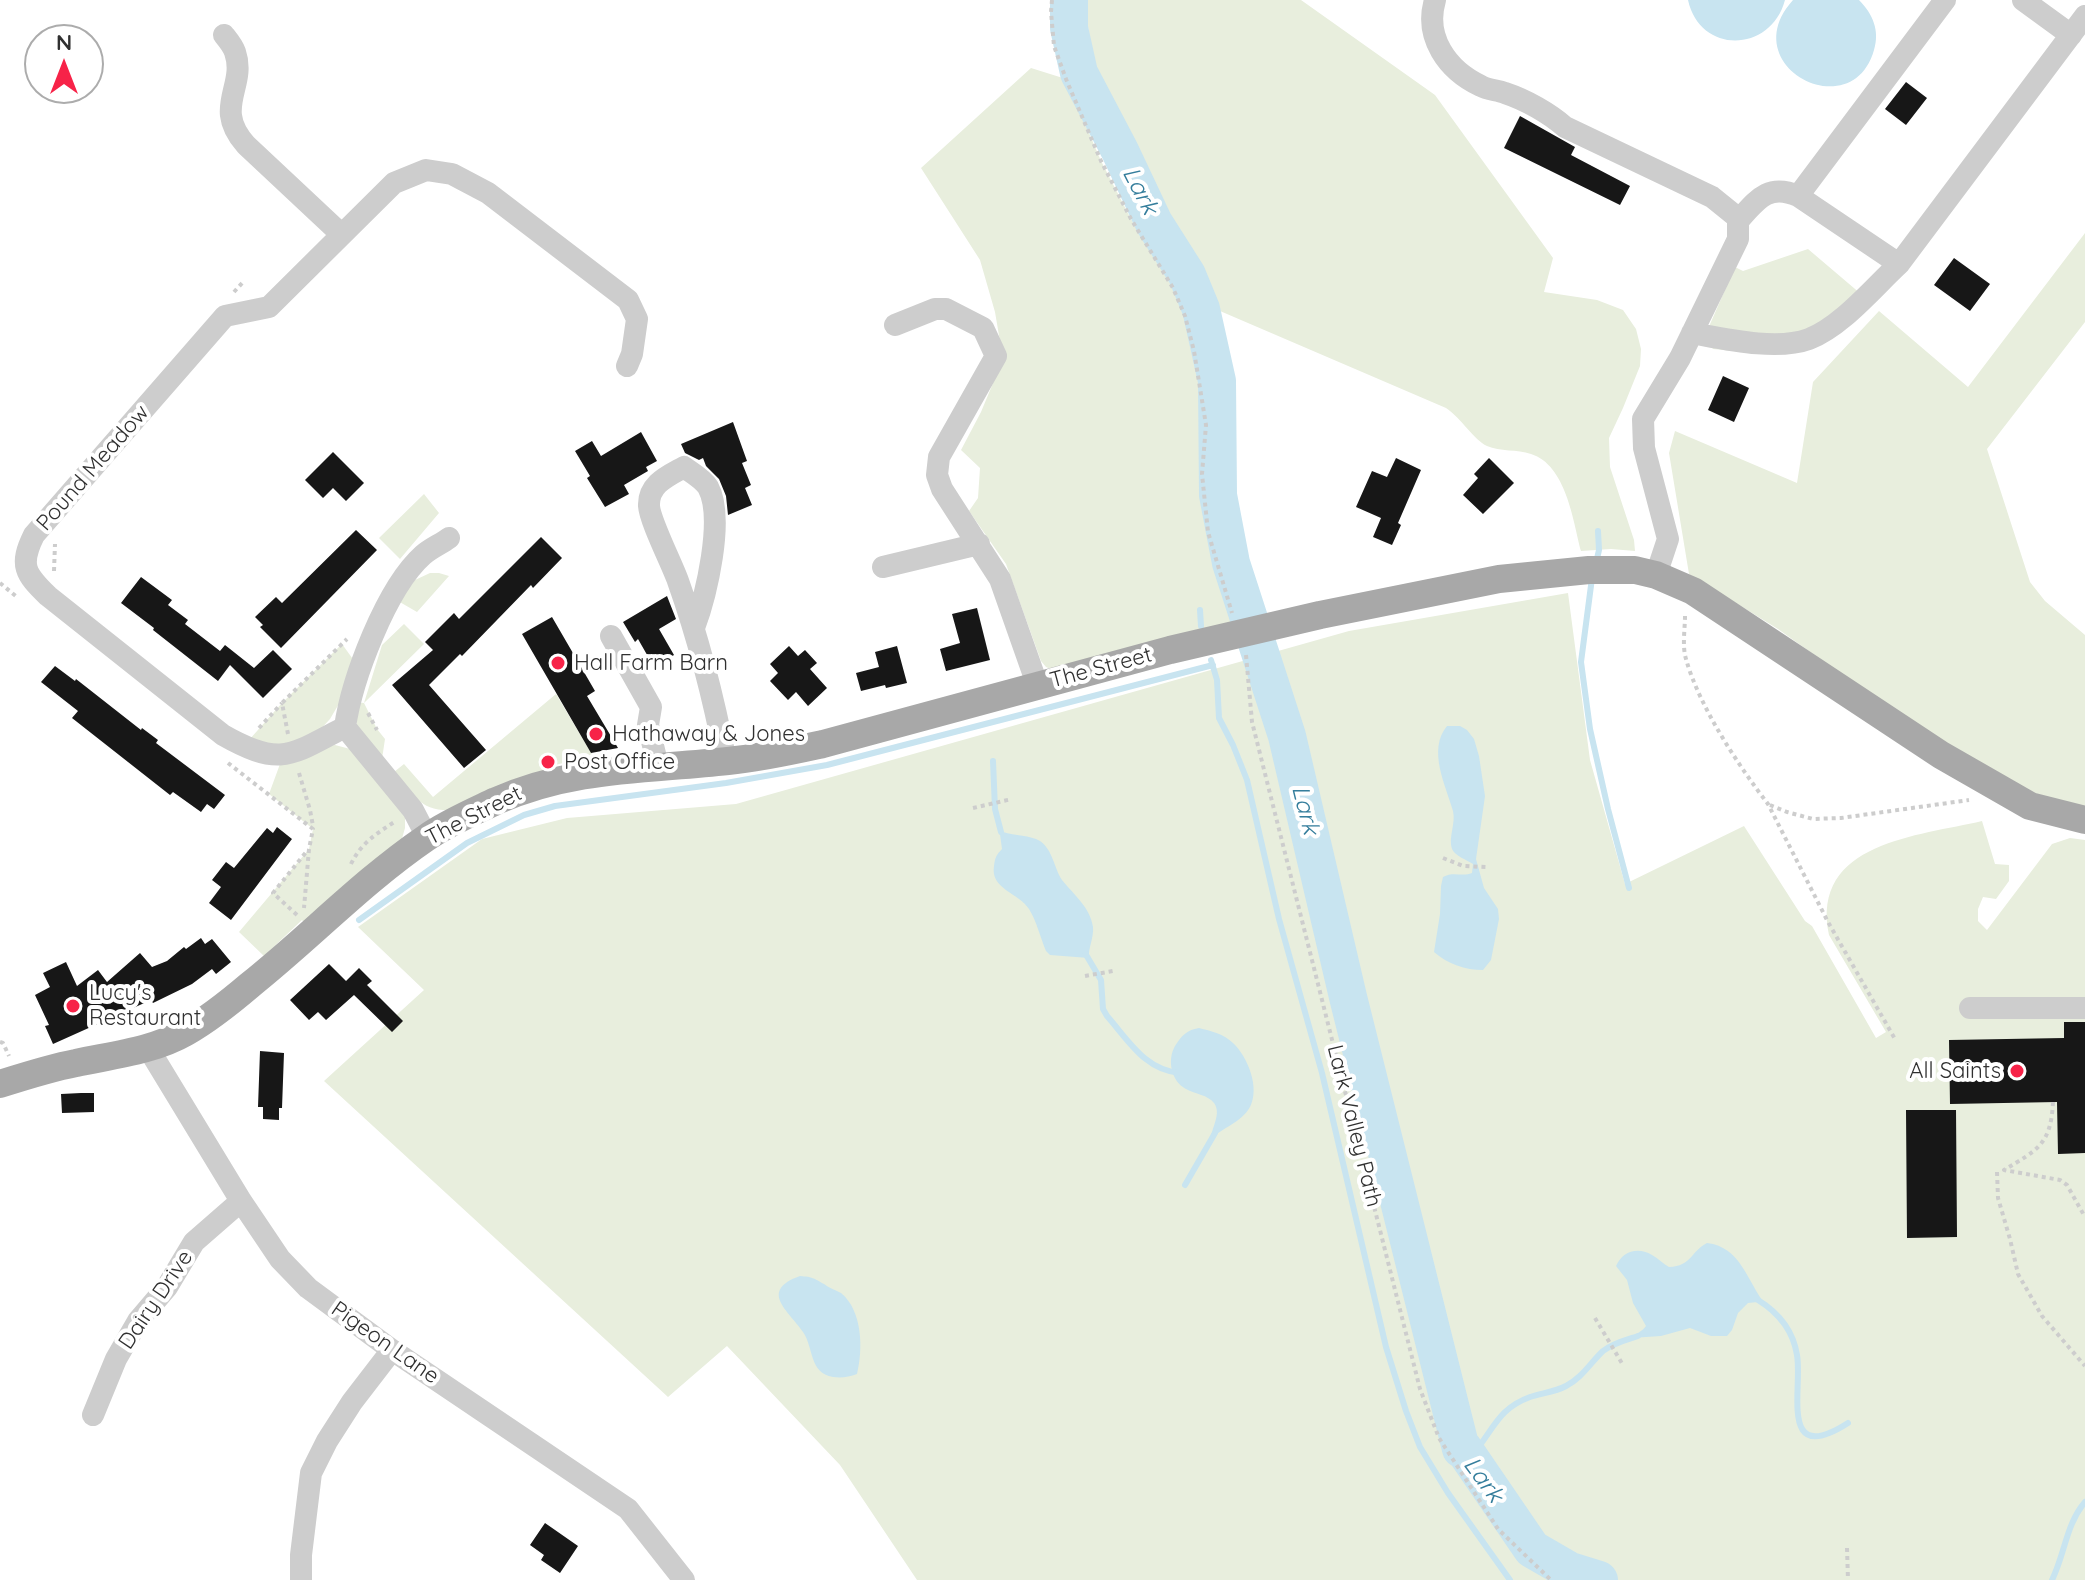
<!DOCTYPE html>
<style>
body{margin:0}
#map{position:relative;width:2085px;height:1580px;overflow:hidden;background:#fff;font-family:Quicksand,sans-serif}
canvas{display:block}
.north{position:absolute;left:24px;top:24px;width:80px;height:80px;box-sizing:border-box;background:#fff;border:2px solid #acacac;border-radius:50%;rotate:0deg;font-size:22px;font-weight:700;line-height:32px;text-align:center;color:#303030}
.north::after{content:'';display:block;margin:auto;width:28px;height:36px;background:#f72348;clip-path:polygon(50% 0,100% 100%,50% 72%,0 100%)}
</style>
<div id="map">
<canvas width="2085" height="1580"></canvas>
<div class="north">N</div>
</div>
<script>
const ctx = document.querySelector('canvas').getContext('2d');
ctx.lineJoin = 'round';
function paint(path, color) {
  ctx.fillStyle = color;
  ctx.fill(path, 'evenodd');
}
function stroke(path, color, width, dash) {
  ctx.strokeStyle = color;
  ctx.lineWidth = width;
  ctx.lineCap = dash ? 'butt' : 'round';
  ctx.setLineDash(dash || []);
  ctx.stroke(path);
}
function drawText(font, color, halo, rows, align = 'center') {
  ctx.font = font + ' Quicksand,sans-serif';
  ctx.lineWidth = 8;
  ctx.setLineDash([]);
  ctx.textBaseline = 'middle';
  ctx.strokeStyle = halo;
  ctx.fillStyle = color;
  for (const [text, x, y, turn = 0] of rows) {
    ctx.save();
    ctx.translate(x, y);
    ctx.rotate((+turn || 0) * Math.PI / 180);
    ctx.textAlign = isNaN(turn) ? turn : align;
    if (halo) ctx.strokeText(text, 0, 0);
    ctx.fillText(text, 0, 0);
    ctx.restore();
  }
}
paint(new Path2D(`
 M 1084,0 L 1301,0 L 1435,95 L 1553,258 L 1544,292 L 1597,300 L 1623,310 L 1636,329 L 1641,349 L 1640,366 L 1623,408 L 1609,438 L 1610,467 L 1634,540 L 1635,551 L 1611,549 L 1581,551 C 1573,520 1566,465 1531,454 C 1517,449 1500,452 1487,446 C 1474,440 1461,418 1446,408 L 1213,308 L 1162,210 L 1126,156 L 1116,136 L 1099,82 L 1091,47 Z
 M 1031,68 L 1066,79 L 1101,161 L 1131,219 L 1173,288 L 1185,316 L 1194,351 L 1206,425 L 1202,474 L 1208,532 L 1235,625 L 1058,672 L 1046,667 L 1041,661 L 1006,564 L 969,511 L 978,498 L 980,468 L 961,450 L 981,412 L 1003,359 L 995,312 L 980,260 L 921,168 Z
 M 2085,233 L 2085,322 L 1987,449 L 2030,582 L 2045,601 L 2085,635 L 2085,808 L 2045,800 L 1897,714 L 1778,629 L 1689,574 L 1669,453 L 1675,431 L 1797,483 L 1813,382 L 1879,311 L 1968,387 Z
 M 1808,249 L 1868,300 L 1767,354 L 1713,349 L 1704,338 L 1735,267 L 1743,271 Z
 M 424,494 L 439,513 L 400,559 L 379,538 Z
 M 430,573 L 439,573 L 449,576 L 417,612 L 398,601 L 415,580 Z
 M 1568,593 L 1590,760 L 1625,884 L 1744,826 L 1805,921 L 1812,926 L 1876,1038 L 1886,1032 L 1829,935 C 1810,842 1919,836 1982,821 L 1995,864 L 2009,865 L 2009,881 L 1996,899 L 1983,897 L 1978,909 L 1978,921 L 1987,930 L 2052,844 L 2070,838 L 2085,840 L 2085,1580 L 917,1580 L 840,1465 L 727,1346 L 668,1397 L 324,1081 L 424,990 L 358,927 L 482,839 L 567,818 L 736,804 L 1349,631 Z
 M 404,624 L 424,644 L 364,703 L 377,729 L 385,739 L 382,759 L 357,726 L 355,702 L 364,703 L 382,645 Z
 M 342,644 L 355,662 L 340,702 L 330,719 L 318,732 L 290,747 L 249,740 L 282,703 Z
 M 556,694 L 593,756 L 542,768 L 548,783 L 453,810 C 420,812 414,795 394,772 L 404,764 L 433,797 Z
 M 335,745 L 354,750 L 405,816 L 405,828 L 401,842 L 312,932 L 302,920 L 264,956 L 239,932 L 309,849 L 313,829 L 269,794 L 280,764 L 323,747 Z`), '#e8eedd');
paint(new Path2D(`
 M 1688,0 L 1785,0 C 1771,53 1700,55 1688,0 Z
 M 1793,0 L 1859,0 C 1873,14 1880,31 1874,50 C 1852,128 1733,66 1793,0 Z
 M 1447,726 L 1460,726 L 1467,730 L 1474,739 L 1479,756 L 1485,796 L 1476,859 L 1484,888 L 1498,909 L 1499,919 L 1491,960 L 1483,970 C 1465,970 1448,964 1434,952 L 1440,914 L 1441,886 L 1443,877 C 1453,871 1462,877 1472,873 L 1473,864 C 1467,860 1455,856 1452,849 C 1448,838 1456,823 1453,811 C 1446,786 1427,750 1447,726 Z
 M 999,827 L 1003,832 C 1015,836 1030,835 1040,841 C 1053,850 1054,868 1062,880 C 1074,895 1090,907 1093,927 C 1094,938 1088,948 1089,958 L 1050,955 L 1046,951 C 1040,937 1037,922 1029,909 C 1019,893 990,889 994,866 C 995,858 996,855 1002,849 Z
 M 1199,1028 C 1211,1031 1224,1034 1233,1043 C 1248,1057 1260,1088 1250,1107 C 1241,1123 1223,1127 1211,1139 C 1211,1128 1222,1114 1214,1103 C 1208,1095 1195,1094 1186,1089 C 1171,1081 1167,1060 1175,1046 C 1182,1035 1187,1030 1199,1028 Z
 M 1707,1243 C 1741,1247 1747,1281 1765,1304 L 1758,1302 L 1748,1303 L 1738,1313 L 1732,1330 L 1727,1336 L 1711,1336 L 1690,1328 L 1661,1336 L 1631,1338 C 1636,1333 1642,1332 1646,1326 L 1633,1303 L 1627,1280 L 1616,1266 C 1622,1252 1637,1246 1652,1255 C 1658,1258 1663,1264 1669,1267 C 1692,1266 1690,1252 1707,1243 Z
 M 800,1276 C 813,1277 813,1278 824,1284 C 829,1288 836,1290 841,1293 C 863,1311 863,1350 857,1374 C 849,1377 842,1378 833,1377 C 809,1373 814,1348 803,1332 C 789,1311 758,1291 800,1276 Z`), '#c8e4f0');
stroke(new Path2D(`
 M 1596,563 L 1599,550 L 1598,531
 M 1592,578 L 1581,662 L 1590,729 L 1608,809 L 1629,888
 M 1200,610 L 1201,626
 M 1211,660 L 1217,680 L 1219,718 L 1233,745 L 1247,780 L 1279,919 L 1322,1073 L 1386,1347 L 1406,1411 L 1420,1447 L 1448,1493 L 1510,1580
 M 993,761 L 995,809 L 1001,832
 M 359,920 L 467,843 L 524,815 L 555,806 L 726,783 L 827,765 L 1213,665
 M 1085,953 L 1101,980 L 1103,1009 L 1107,1016 C 1129,1041 1145,1070 1180,1073
 M 1185,1185 L 1215,1133
 M 1758,1300 C 1779,1313 1793,1330 1797,1355 C 1803,1388 1778,1468 1848,1423
 M 1463,1448 L 1469,1451 L 1477,1449 C 1495,1426 1500,1408 1530,1397 C 1542,1393 1555,1392 1566,1386 C 1582,1378 1591,1362 1603,1351 C 1613,1343 1626,1340 1638,1336
 M 2052,1580 C 2065,1554 2066,1524 2085,1502`), '#c8e4f0', 6);
stroke(new Path2D(`
 M 1069,0 L 1069,28 L 1079,73 L 1120,151 L 1154,223 L 1187,275 L 1201,309 L 1217,381 L 1218,495 L 1231,563 L 1287,736 L 1348,997 L 1461,1449 L 1463,1448 L 1532,1549 L 1570,1571 L 1599,1580`), '#c8e4f0', 38);
paint(new Path2D(`
 M 1906,82 L 1927,98 L 1906,125 L 1885,109 Z
 M 1520,116 L 1575,147 L 1571,155 L 1630,186 L 1620,205 L 1504,148 Z
 M 1954,258 L 1990,284 L 1970,311 L 1934,285 Z
 M 1723,376 L 1749,388 L 1734,422 L 1708,410 Z
 M 733,422 L 747,461 L 742,463 L 751,485 L 745,488 L 752,505 L 728,515 L 726,496 L 719,479 L 706,466 L 703,458 L 699,460 L 685,453 L 681,444 Z
 M 641,432 L 657,461 L 646,467 L 648,471 L 624,485 L 629,494 L 605,507 L 587,478 L 590,476 L 575,451 L 592,441 L 601,456 Z
 M 333,452 L 364,483 L 346,501 L 333,488 L 323,498 L 305,480 Z
 M 1396,458 L 1421,470 L 1398,523 L 1401,525 L 1392,545 L 1373,537 L 1381,518 L 1356,507 L 1372,471 L 1387,477 Z
 M 1489,458 L 1514,483 L 1483,514 L 1463,495 L 1478,478 L 1474,474 Z
 M 356,530 L 377,550 L 281,648 L 260,627 L 263,625 L 255,617 L 276,597 L 282,603 Z
 M 541,537 L 562,558 L 533,588 L 531,585 L 462,656 L 460,654 L 429,685 L 486,750 L 464,768 L 392,685 L 433,650 L 425,642 L 454,613 L 459,619 Z
 M 141,577 L 172,600 L 168,605 L 188,620 L 185,624 L 220,651 L 225,645 L 254,668 L 273,650 L 292,669 L 263,698 L 230,665 L 218,681 L 153,630 L 154,628 L 121,603 Z
 M 667,596 L 676,619 L 659,629 L 674,655 L 654,667 L 638,639 L 635,642 L 623,622 Z
 M 977,608 L 990,660 L 946,671 L 940,649 L 960,643 L 952,614 Z
 M 552,617 L 595,691 L 587,696 L 618,748 L 591,753 L 522,634 Z
 M 789,646 L 798,656 L 805,650 L 817,663 L 810,669 L 827,688 L 808,706 L 796,692 L 788,700 L 770,681 L 778,673 L 770,664 Z
 M 897,646 L 907,683 L 886,688 L 885,685 L 861,691 L 856,673 L 879,667 L 875,652 Z
 M 55,666 L 75,681 L 76,679 L 141,730 L 142,728 L 158,740 L 156,743 L 225,795 L 214,809 L 207,804 L 201,812 L 173,792 L 170,795 L 72,718 L 78,711 L 41,682 Z
 M 277,827 L 292,839 L 231,920 L 209,903 L 221,887 L 212,880 L 226,862 L 234,868 L 267,828 L 273,833 Z
 M 201,938 L 205,944 L 212,939 L 231,962 L 216,974 L 212,969 L 192,984 L 153,1003 L 151,1000 L 53,1044 L 45,1026 L 49,1025 L 35,995 L 50,987 L 43,973 L 66,962 L 77,986 L 98,970 L 107,982 L 140,953 L 152,967 L 167,961 L 184,947 L 186,949 Z
 M 329,964 L 346,981 L 359,968 L 372,981 L 367,985 L 403,1021 L 392,1032 L 354,995 L 326,1020 L 318,1012 L 309,1020 L 290,1000 Z
 M 2064,1022 L 2085,1022 L 2085,1153 L 2058,1154 L 2057,1102 L 1950,1104 L 1949,1040 L 2064,1038 Z
 M 260,1051 L 284,1053 L 282,1108 L 279,1108 L 279,1120 L 263,1119 L 263,1107 L 258,1107 Z
 M 81,1093 L 94,1093 L 94,1112 L 62,1113 L 61,1094 Z
 M 1906,1110 L 1956,1110 L 1957,1237 L 1907,1238 Z
 M 545,1523 L 578,1546 L 560,1573 L 541,1560 L 544,1555 L 530,1545 Z`), '#171717');
stroke(new Path2D(`
 M 1052,0 L 1051,12 L 1054,46 L 1066,79 L 1101,161 L 1131,219 L 1173,288 L 1185,316 L 1194,351 L 1206,425 L 1202,474 L 1208,532 L 1232,613
 M 234,292 L 243,282
 M 54,571 L 55,544
 M 0,583 L 17,597
 M 1685,616 C 1685,629 1682,646 1686,659 C 1699,706 1738,765 1768,804 L 1828,922 L 1895,1039
 M 1246,655 L 1252,722 L 1420,1389 L 1439,1438 L 1498,1529 L 1551,1580
 M 368,713 L 377,730
 M 259,728 L 282,703
 M 288,734 L 282,703 L 347,639
 M 228,763 L 313,829 L 309,849 L 304,908
 M 299,773 L 310,810 L 313,826
 M 1770,805 L 1787,812 L 1813,819 L 1841,818 L 1969,800
 M 973,808 L 1012,799
 M 1443,858 L 1463,866 L 1486,867
 M 351,864 C 361,843 377,833 396,821
 M 297,915 L 273,893 L 307,851
 M 1085,976 L 1113,971
 M 0,1042 L 3,1043 L 9,1056
 M 2053,1102 C 2051,1145 2037,1150 2004,1170 L 2060,1180 L 2067,1185 L 2085,1217
 M 1997,1172 L 1998,1198 L 2010,1239 L 2018,1274 L 2042,1316 L 2085,1366
 M 1595,1318 L 1623,1365
 M 1847,1548 L 1848,1580`), '#cdcdcd', 4, [4, 4]);
stroke(new Path2D(`
 M 1435,0 C 1424,37 1447,70 1481,86 C 1488,90 1497,90 1505,93 C 1526,100 1549,113 1565,127 L 1712,197 L 1738,218 L 1738,239 L 1680,358 L 1643,419 L 1644,448 L 1668,539 L 1656,575
 M 2023,0 L 2071,35
 M 224,35 C 228,40 233,46 235,52 C 247,87 212,107 246,145 L 341,234
 M 1798,196 L 1945,0
 M 1738,221 C 1757,200 1768,183 1798,196 L 1899,264 L 2085,16
 M 895,325 L 935,309 L 946,309 L 983,328 L 996,356 L 939,457 L 937,475 L 942,489 L 1000,579 L 1037,684
 M 1692,333 C 1725,339 1777,351 1809,339 C 1842,326 1873,288 1899,264
 M 449,538 C 441,544 431,548 423,555 C 386,588 352,679 345,727 C 291,755 281,768 223,735 L 48,596 C 25,574 19,565 34,535 L 225,316 L 269,307 L 394,183 L 426,170 L 452,174 L 488,193 L 628,300 L 637,319 L 632,354 L 627,366
 M 883,567 L 979,544
 M 694,628 C 706,596 725,518 708,487 C 702,478 692,473 684,467 C 668,476 648,484 649,506 C 650,521 672,564 678,581 C 699,640 714,700 726,762
 M 611,636 L 651,707 L 648,725 L 658,766
 M 345,727 L 413,810 L 427,837
 M 1970,1008 L 2085,1008
 M 148,1048 L 241,1201 L 280,1259 L 308,1288 L 392,1350 L 628,1509 L 684,1580
 M 93,1415 L 116,1359 L 138,1321 L 167,1287 L 194,1242 L 241,1201
 M 301,1580 L 301,1555 L 311,1473 L 327,1441 L 352,1402 L 392,1350`), '#cdcdcd', 22);
stroke(new Path2D(`
 M 0,1084 C 25,1076 50,1068 76,1063 C 113,1055 153,1051 186,1032 C 209,1019 230,1002 250,985 C 309,938 363,881 426,838 C 447,823 473,812 496,801 C 573,767 646,770 728,761 C 760,758 791,751 823,744 L 1170,650 L 1320,615 L 1499,579 L 1589,570 L 1635,570 L 1656,575 L 1693,591 L 1941,755 L 2030,806 L 2085,820`), '#a8a8a8', 28);
for (const [x, y, r, color] of [
 [558,663,8,"#f72348"],
 [596,734,8,"#f72348"],
 [548,762,8,"#f72348"],
 [73,1006,8,"#f72348"],
 [2017,1071,8,"#f72348"]
]) {
  const dot = new Path2D();
  dot.arc(x, y, r, 0, 2 * Math.PI);
  ctx.fillStyle = color;
  ctx.fill(dot);
  stroke(dot, '#fff', 3);
}
drawText('22px', '#303030', '#fff', [
 ["Pound Meadow",93,468,-49],
 ["The Street",1101,668,-15],
 ["The Street",474,816,-27],
 ["Lark Valley Path",1354,1126,76],
 ["Dairy Drive",156,1300,-56],
 ["Pigeon Lane",385,1343,35]
]);
drawText('22px', '#303030', '#fff', [
 ["Hall Farm Barn",574,663],
 ["Hathaway & Jones",612,734],
 ["Post Office",564,762],
 ["Lucy's",89,993],
 ["Restaurant",89,1018],
 ["All Saints",2001,1071,"right"]
], 'left');
drawText('italic 24px', '#357e9c', '#fff', [
 ["Lark",1140,191,63],
 ["Lark",1305,810,76],
 ["Lark",1483,1480,54]
]);
</script>
